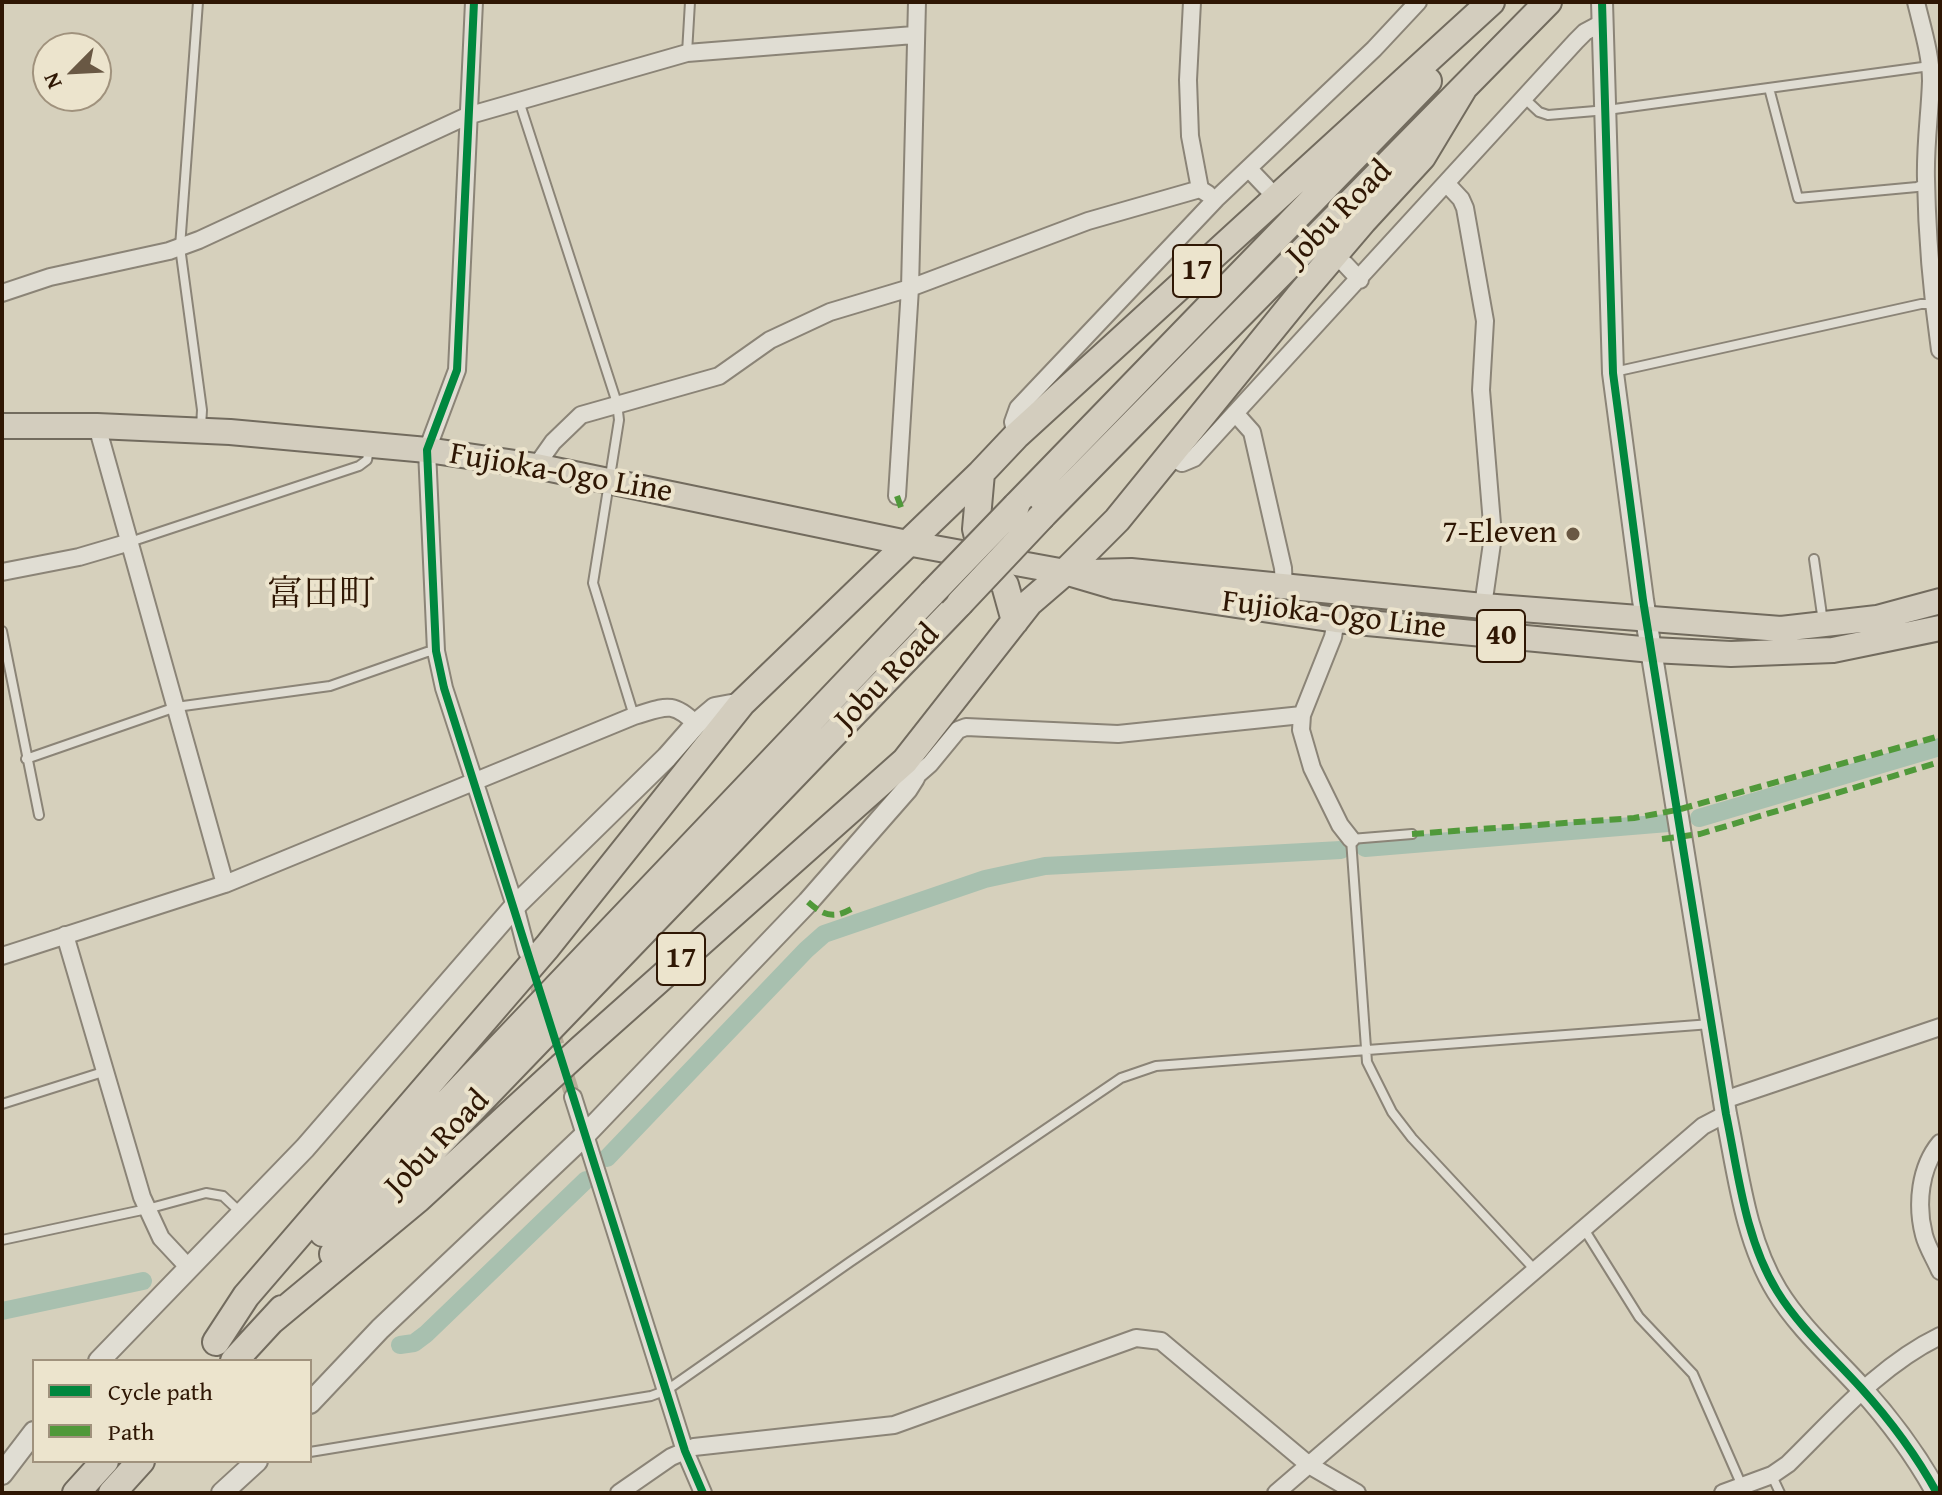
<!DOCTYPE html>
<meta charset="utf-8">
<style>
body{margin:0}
#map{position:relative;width:1942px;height:1495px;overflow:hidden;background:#d6d0bc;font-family:"Gentium Book Plus",serif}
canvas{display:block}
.frame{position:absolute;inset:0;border:4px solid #2f1704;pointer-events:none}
.legend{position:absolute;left:32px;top:1359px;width:280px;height:104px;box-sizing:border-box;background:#ece4cd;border:2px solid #a0927d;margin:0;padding:10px 14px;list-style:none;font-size:24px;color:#2f1704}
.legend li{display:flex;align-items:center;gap:16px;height:40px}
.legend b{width:40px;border:2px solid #a0927d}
.north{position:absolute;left:32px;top:32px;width:80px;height:80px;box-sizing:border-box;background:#ece4cd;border:2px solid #a0927d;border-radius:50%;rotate:246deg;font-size:22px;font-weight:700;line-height:32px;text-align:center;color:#2f1704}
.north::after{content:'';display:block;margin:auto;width:28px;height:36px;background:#695844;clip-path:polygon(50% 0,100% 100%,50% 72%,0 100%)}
</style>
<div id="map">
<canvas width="1942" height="1495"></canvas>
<div class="frame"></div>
<ul class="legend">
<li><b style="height:10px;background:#00873e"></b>Cycle path</li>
<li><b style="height:10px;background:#50993a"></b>Path</li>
</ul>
<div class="north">N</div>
</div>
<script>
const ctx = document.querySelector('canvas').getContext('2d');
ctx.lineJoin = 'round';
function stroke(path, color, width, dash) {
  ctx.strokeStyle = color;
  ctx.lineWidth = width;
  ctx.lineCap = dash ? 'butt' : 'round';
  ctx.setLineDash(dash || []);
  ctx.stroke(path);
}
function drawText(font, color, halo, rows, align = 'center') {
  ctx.font = font + ' "Gentium Book Plus","Noto Serif JP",serif';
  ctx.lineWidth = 8;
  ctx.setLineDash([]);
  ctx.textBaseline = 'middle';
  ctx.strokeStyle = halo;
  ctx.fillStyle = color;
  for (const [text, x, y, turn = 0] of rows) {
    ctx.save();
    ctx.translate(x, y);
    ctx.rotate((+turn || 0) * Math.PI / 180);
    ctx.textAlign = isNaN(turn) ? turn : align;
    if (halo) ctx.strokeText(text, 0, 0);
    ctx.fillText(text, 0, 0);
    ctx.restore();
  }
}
stroke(new Path2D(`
 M 1699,818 L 1940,747
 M 1365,848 L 1668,823
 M 607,1158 L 806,950 L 824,934 L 985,879 L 1045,866 L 1341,850
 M 2,1311 L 143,1281
 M 400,1345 L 414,1343 L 426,1334 L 586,1180`), '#a8c0af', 18);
stroke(new Path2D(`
 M 530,961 L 573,1097`), '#b5ab97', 16, [16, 8]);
const service = new Path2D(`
 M 198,2 L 180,247 L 202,410 L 201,427
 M 687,53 L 690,2
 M 1769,88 L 1798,198 L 1917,187 L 1926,183
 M 1524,98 L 1539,112 L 1548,115 L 1607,110 L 1930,66
 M 519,101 L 617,403 L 619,420 L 593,583 L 634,716
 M 1614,372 L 1921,304 L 1933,304
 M 130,542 L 359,466 L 367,460 L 370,446
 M 1814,559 L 1823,622
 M 2,631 L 39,815
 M 26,759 L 176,707 L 330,686 L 427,652 L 436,651
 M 1412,834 L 1351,839 L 1367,1062 L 1392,1112 L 1412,1138 L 1536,1271
 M 2,1104 L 103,1072
 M 1584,1229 L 1639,1317 L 1693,1374 L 1742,1486
 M 2,1240 L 147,1209 L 206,1193 L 223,1196 L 241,1213
 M 310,1452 L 651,1396 L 667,1390 L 850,1262 L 1121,1078 L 1156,1066 L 1711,1024
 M 1772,1476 L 1780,1493`);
const minor = new Path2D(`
 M 474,2 L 457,370 L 427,450 L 436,651 L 444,688 L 515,906 L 527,952
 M 1192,2 L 1188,80 L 1190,136 L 1200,189 L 1208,194
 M 1916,2 C 1922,27 1931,55 1931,81 C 1930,113 1925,145 1926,179 C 1927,236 1932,294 1940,350
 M 1249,169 L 1269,190
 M 1446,183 L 1461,199 L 1465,208 L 1485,321 L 1481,390 L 1493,536 L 1483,606
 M 1345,264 L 1360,280
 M 2,293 L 50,277 L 169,251 L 199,240 L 467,116 L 687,53 L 914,35
 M 1235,413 L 1252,432 L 1283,568 L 1284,588
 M 97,426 L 225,884
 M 1016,436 L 1013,422 L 1018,408 L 1216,199 L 1374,49 L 1418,2
 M 1168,456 L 1182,463 L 1194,458 L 1576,41 L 1585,32 L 1602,23
 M 536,466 L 553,442 L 581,415 L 719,376 L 770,340 L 830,312 L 910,288 L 1088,221 L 1200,189
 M 897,496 L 910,288 L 917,2
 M 2,572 L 79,557 L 130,542
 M 1336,620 L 1333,637 L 1302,715 L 1301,730 L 1312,768 L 1340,825 L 1351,839
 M 914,778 L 930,764 L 958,730 L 966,727 L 1118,734 L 1302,715
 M 65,935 L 142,1197 L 161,1238 L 189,1268
 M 2,956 L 225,884 L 634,716 C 665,707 672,700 696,724
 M 573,1097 L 685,1451 L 703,1493
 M 1724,1100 L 1940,1027
 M 1940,1143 C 1920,1167 1916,1204 1924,1235 C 1927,1247 1935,1259 1940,1271
 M 619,1493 L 671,1457 L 694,1447 L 894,1425 L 1136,1338 L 1161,1341 L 1309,1465 L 1357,1493
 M 1276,1493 L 1703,1126 L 1726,1114
 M 1723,1493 L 1772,1475 L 1788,1464 C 1835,1418 1880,1365 1940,1336`);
const tertiary = new Path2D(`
 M 1602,2 L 1613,373 L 1643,600 L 1726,1114 C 1738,1172 1745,1239 1777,1291 C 1799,1327 1833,1357 1861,1388 C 1890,1420 1916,1455 1937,1493
 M 99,1361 L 305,1148 L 515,906 L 667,757 L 696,724 L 715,708 L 742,703
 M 310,1403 L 380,1329 L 584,1136 L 808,902 L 907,789 L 914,778 L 905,761
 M 2,1474 L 34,1432
 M 222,1493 L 257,1461`);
const primary = new Path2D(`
 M 2,426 L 97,426 L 230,432 L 427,450 L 536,466 L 907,543 L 1065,572 L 1116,587 L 1336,620 L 1652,650 L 1731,654 L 1833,650 L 1940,628
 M 1092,572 L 1131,571 L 1483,606 L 1781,629 L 1877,618 L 1940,601`);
const trunk = new Path2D(`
 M 981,473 L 976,529 L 983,558 L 1005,585 L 1015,621
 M 1016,506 L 1428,81
 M 1042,516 L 1548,2
 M 323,1233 L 932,593
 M 333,1254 L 960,603
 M 271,1321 L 418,1199 L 582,1048 L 905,761 L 1029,603 L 1065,572 L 1117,520 L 1299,296 L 1363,221 L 1422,157 L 1463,89
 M 216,1342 L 246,1296 L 547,947 L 742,703 L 981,473 L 1016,436 L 1491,2
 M 234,1361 L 282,1309
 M 76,1493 L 105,1461
 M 112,1493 L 141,1461`);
stroke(service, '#8b8477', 12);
stroke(minor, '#8b8477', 20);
stroke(tertiary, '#8b8477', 24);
stroke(primary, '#726b5e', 28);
stroke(trunk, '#726b5e', 30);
stroke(service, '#e0ddd3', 8);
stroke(minor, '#e0ddd3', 16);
stroke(tertiary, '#e0ddd3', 20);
stroke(primary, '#d3cdbe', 24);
stroke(trunk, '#d3cdbe', 26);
const trunkBridge = new Path2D(`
 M 932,593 L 1016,506
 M 960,603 L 1042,516`);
stroke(trunkBridge, '#726b5e', 30, []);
stroke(trunkBridge, '#d3cdbe', 26);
stroke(new Path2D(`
 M 897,496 L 903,513
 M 1412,834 L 1634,818 L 1677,810 L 1940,736
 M 1662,839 L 1700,834 L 1940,762
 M 808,902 C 825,917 835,919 855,907`), '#50993a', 6, [12, 6]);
stroke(new Path2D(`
 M 474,2 L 457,370 L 427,450 L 436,651 L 444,688 L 685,1451 L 703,1493
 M 1602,2 L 1613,373 L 1643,600 L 1726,1114 C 1738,1172 1745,1239 1777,1291 C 1799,1327 1833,1357 1861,1388 C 1890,1420 1916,1455 1937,1493`), '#00873e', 8);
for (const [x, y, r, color] of [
 [1573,534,8,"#695844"]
]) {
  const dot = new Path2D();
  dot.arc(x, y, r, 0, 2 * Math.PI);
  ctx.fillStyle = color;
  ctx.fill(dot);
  stroke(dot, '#ece4cd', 3);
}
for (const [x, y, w] of [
 [1197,271,48],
 [1501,636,48],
 [681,959,48]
]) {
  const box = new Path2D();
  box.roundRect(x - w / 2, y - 26, w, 52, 6);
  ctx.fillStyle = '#ece4cd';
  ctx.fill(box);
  stroke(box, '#2f1704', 2);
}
drawText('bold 30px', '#2f1704', null, [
 ["17",1197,271],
 ["40",1501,636],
 ["17",681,959]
]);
drawText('32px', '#2f1704', '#ece4cd', [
 ["Jobu Road",1340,214,-45],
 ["Fujioka-Ogo Line",561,474,10],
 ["Fujioka-Ogo Line",1334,616,7],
 ["Jobu Road",888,678,-46],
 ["Jobu Road",438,1144,-46]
]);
drawText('32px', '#2f1704', '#ece4cd', [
 ["7-Eleven",1557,534]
], 'right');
drawText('36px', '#2f1704', '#ece4cd', [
 ["富田町",321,596]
]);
</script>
